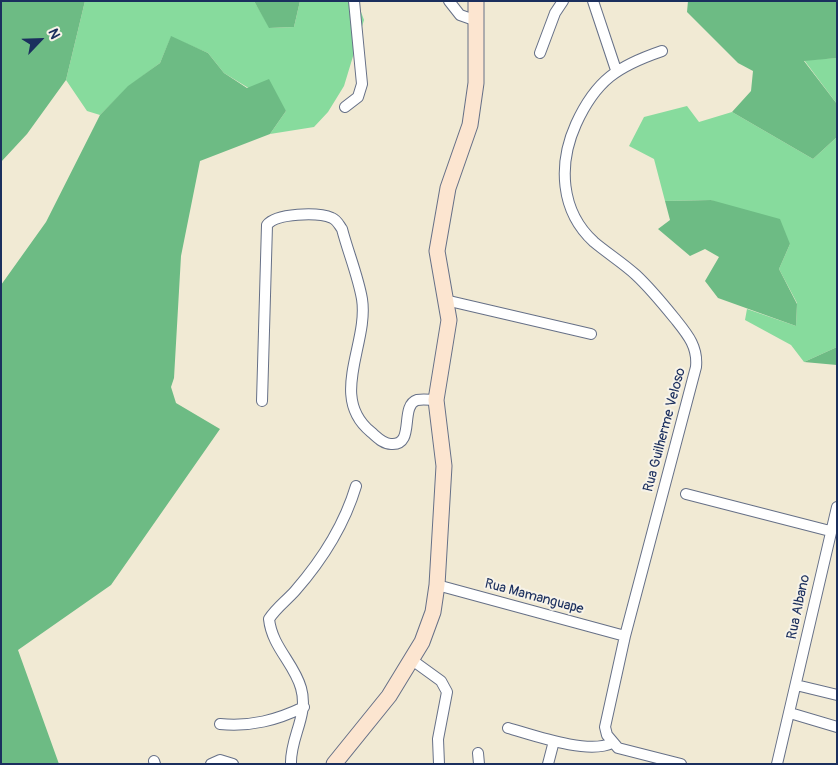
<!DOCTYPE html>
<style>
body{margin:0}
#map{position:relative;width:838px;height:765px;overflow:hidden;background:#f1ead4;font-family:Pangolin,sans-serif}
canvas{display:block}
.frame{position:absolute;inset:0;border:2px solid #1b2f5e;pointer-events:none}
.north{position:absolute;left:15px;top:15px;width:50px;height:50px;-webkit-text-stroke:4px #f7f3e8;paint-order:stroke;rotate:66deg;font-size:14px;font-weight:700;line-height:20px;text-align:center;color:#1b2f5e}
.north::after{content:'';display:block;margin:auto;width:18px;height:22px;background:#1b2f5e;clip-path:polygon(50% 0,100% 100%,50% 72%,0 100%)}
</style>
<div id="map">
<canvas width="838" height="765"></canvas>
<div class="frame"></div>
<div class="north">N</div>
</div>
<script>
const ctx = document.querySelector('canvas').getContext('2d');
ctx.lineJoin = 'round';
function paint(path, color) {
  ctx.fillStyle = color;
  ctx.fill(path, 'evenodd');
}
function stroke(path, color, width, dash) {
  ctx.strokeStyle = color;
  ctx.lineWidth = width;
  ctx.lineCap = dash ? 'butt' : 'round';
  ctx.setLineDash(dash || []);
  ctx.stroke(path);
}
function drawText(font, color, halo, rows, align = 'center') {
  ctx.font = font + ' Pangolin,sans-serif';
  ctx.lineWidth = 4;
  ctx.setLineDash([]);
  ctx.textBaseline = 'middle';
  ctx.strokeStyle = halo;
  ctx.fillStyle = color;
  for (const [text, x, y, turn = 0] of rows) {
    ctx.save();
    ctx.translate(x, y);
    ctx.rotate((+turn || 0) * Math.PI / 180);
    ctx.textAlign = isNaN(turn) ? turn : align;
    if (halo) ctx.strokeText(text, 0, 0);
    ctx.fillText(text, 0, 0);
    ctx.restore();
  }
}
paint(new Path2D(`
 M 85,1 L 254,1 L 270,28 L 294,27 L 300,1 L 357,1 L 364,20 L 344,86 L 328,112 L 314,127 L 270,134 L 286,111 L 224,73 L 208,53 L 171,37 L 160,63 L 128,87 L 100,115 L 87,111 L 66,80 Z
 M 837,58 L 837,104 L 804,60 Z
 M 687,106 L 699,122 L 732,112 L 813,159 L 837,137 L 837,347 L 804,362 L 791,345 L 745,320 L 747,309 L 796,326 L 797,303 L 779,269 L 790,244 L 711,200 L 665,201 L 654,159 L 629,146 L 644,117 Z`), '#87db9d');
paint(new Path2D(`
 M 1,1 L 85,1 L 66,80 L 27,134 L 1,162 Z
 M 254,1 L 300,1 L 294,27 L 269,28 Z
 M 688,1 L 837,1 L 837,58 L 804,61 L 837,104 L 837,137 L 813,159 L 732,112 L 751,91 L 753,71 L 738,63 L 687,12 Z
 M 171,36 L 208,53 L 224,73 L 247,88 L 269,79 L 286,111 L 270,134 L 200,161 L 181,256 L 174,378 L 171,387 L 176,403 L 220,429 L 111,585 L 18,650 L 59,764 L 1,764 L 1,285 L 46,222 L 100,115 L 128,86 L 160,63 Z
 M 711,200 L 780,219 L 790,244 L 779,269 L 797,304 L 796,326 L 718,298 L 705,281 L 719,257 L 705,249 L 690,256 L 658,229 L 670,220 L 665,201 Z
 M 837,347 L 837,365 L 804,362 Z`), '#6dbb84');
const street = new Path2D(`
 M 449,1 L 460,15 L 477,21
 M 593,1 L 616,70
 M 662,51 C 618,66 596,80 576,124 C 558,164 560,211 594,242 C 607,253 623,263 636,275 C 651,289 663,304 676,320 C 688,335 698,347 696,367 L 625,636 L 605,727 L 607,735 L 618,748 L 681,764
 M 540,53 L 555,13 L 563,1
 M 345,107 L 358,97 L 362,84 L 354,1
 M 445,300 L 591,334
 M 262,401 L 267,225 C 276,213 318,212 332,218 C 337,220 339,225 342,229 C 348,252 358,276 362,299 C 369,344 328,397 371,432 C 377,437 383,444 391,444 C 416,446 399,406 417,400 C 423,399 431,400 436,400
 M 686,494 L 830,531
 M 437,585 L 625,636
 M 412,660 L 441,681 L 447,692 L 438,739 L 439,764
 M 796,685 L 837,695
 M 790,713 L 837,727
 M 220,724 C 251,727 277,720 304,707
 M 508,728 C 533,735 588,755 612,743
 M 478,753 L 479,764
 M 154,761 L 155,764
 M 211,764 L 220,760 L 233,764
 M 291,764 C 290,737 309,716 301,688 C 294,663 272,647 269,619 C 276,608 286,601 295,591 C 323,559 344,526 356,486
 M 548,764 L 554,741
 M 777,764 L 837,507`);
const secondary = new Path2D(`
 M 334,764 L 389,696 L 422,642 L 433,612 L 437,585 L 444,466 L 436,400 L 449,320 L 437,251 L 448,188 L 470,125 L 476,83 L 476,1`);
stroke(street, '#667087', 12);
stroke(secondary, '#667087', 17);
stroke(street, '#fff', 10);
stroke(secondary, '#fce5d0', 15);
drawText('14px', '#1b2f5e', '#f7f3e8', [
 ["Rua Guilherme Veloso",665,430,-75],
 ["Rua Mamanguape",534,597,15],
 ["Rua Albano",799,607,-78]
]);
</script>
